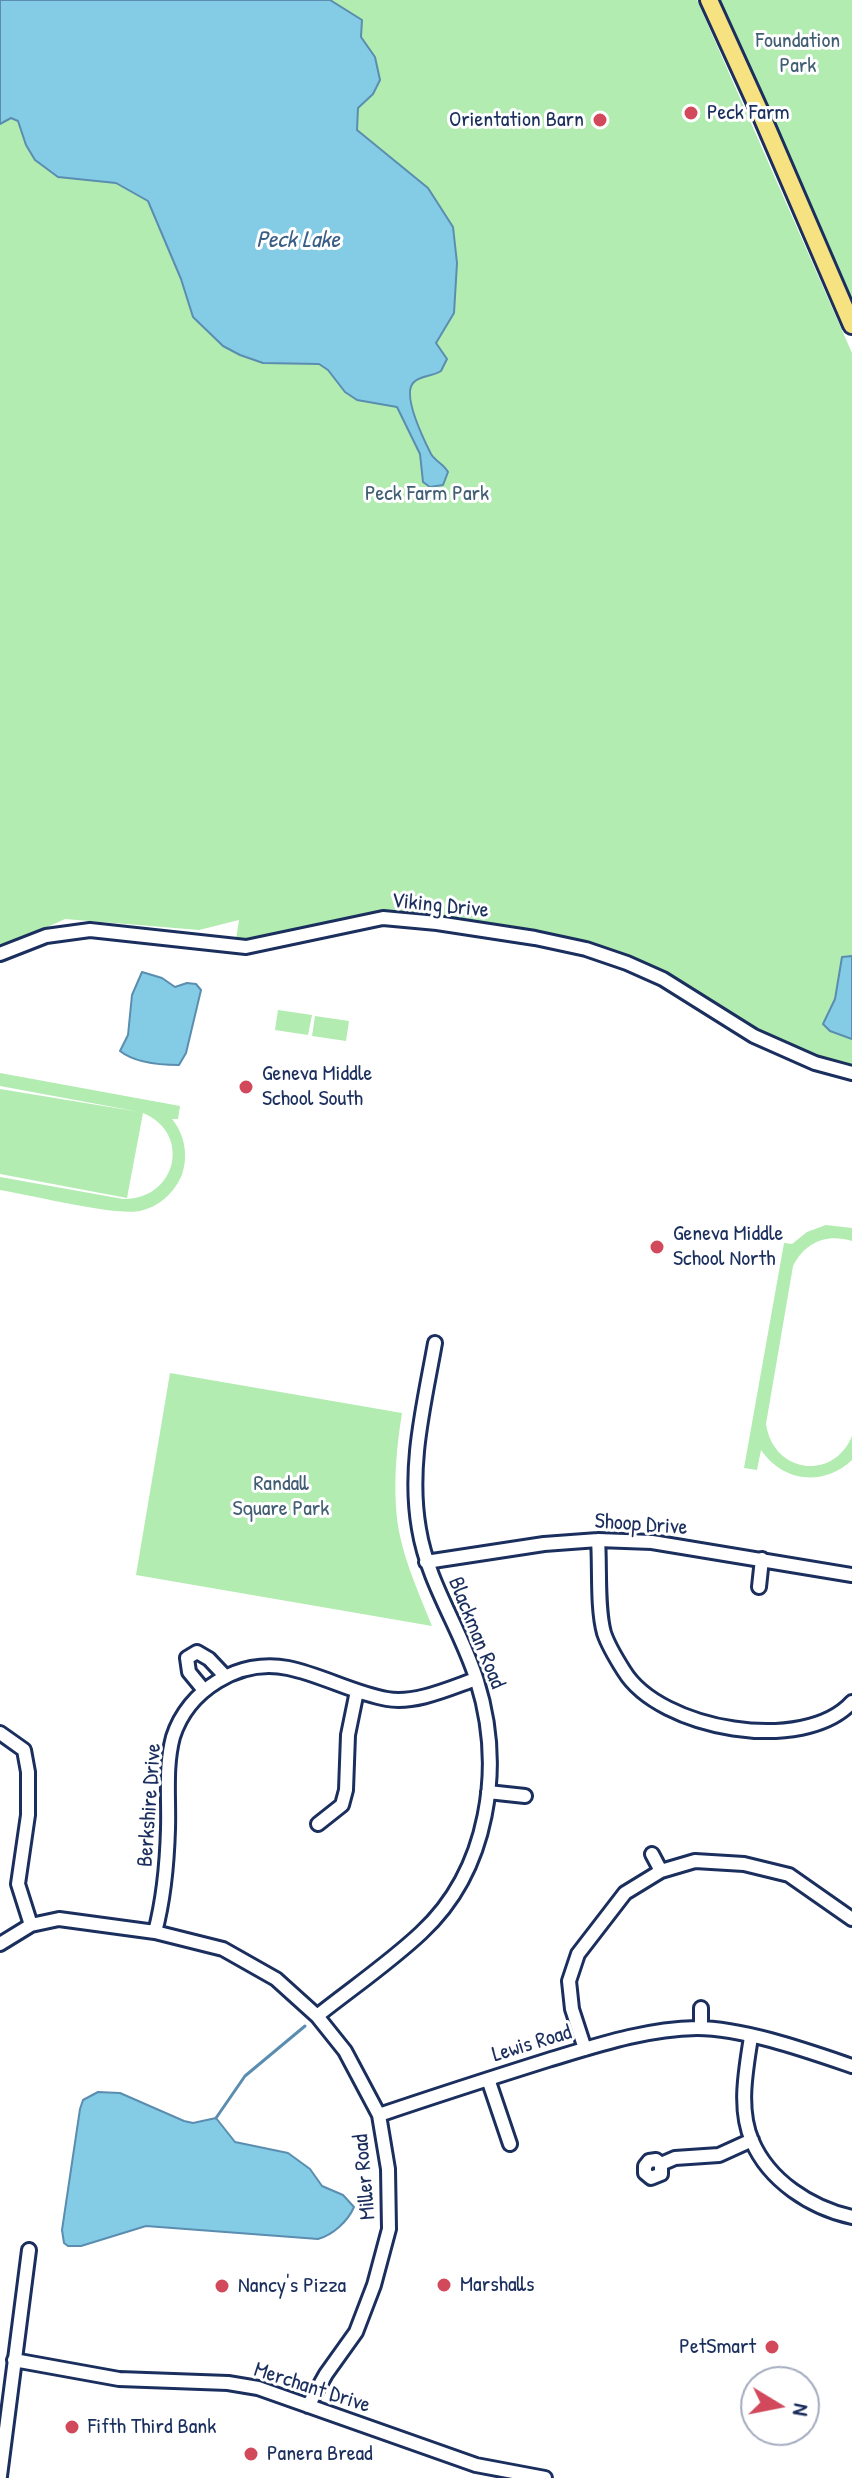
<!DOCTYPE html>
<style>
body{margin:0}
#map{position:relative;width:852px;height:2478px;overflow:hidden;background:#fff;font-family:"Patrick Hand",sans-serif}
canvas{display:block}
.north{position:absolute;left:740px;top:2366px;width:80px;height:80px;box-sizing:border-box;background:#fff;border:2px solid #a4acbf;border-radius:50%;rotate:100deg;font-size:22px;font-weight:700;line-height:32px;text-align:center;color:#1b2f5e}
.north::after{content:'';display:block;margin:auto;width:28px;height:36px;background:#d1495b;clip-path:polygon(50% 0,100% 100%,50% 72%,0 100%)}
</style>
<div id="map">
<canvas width="852" height="2478"></canvas>
<div class="north">N</div>
</div>
<script>
const ctx = document.querySelector('canvas').getContext('2d');
ctx.lineJoin = 'round';
function paint(path, color) {
  ctx.fillStyle = color;
  ctx.fill(path, 'evenodd');
}
function stroke(path, color, width, dash) {
  ctx.strokeStyle = color;
  ctx.lineWidth = width;
  ctx.lineCap = dash ? 'butt' : 'round';
  ctx.setLineDash(dash || []);
  ctx.stroke(path);
}
function drawText(font, color, halo, rows, align = 'center') {
  ctx.font = font + ' "Patrick Hand",sans-serif';
  ctx.lineWidth = 6;
  ctx.setLineDash([]);
  ctx.textBaseline = 'middle';
  ctx.strokeStyle = halo;
  ctx.fillStyle = color;
  for (const [text, x, y, turn = 0] of rows) {
    ctx.save();
    ctx.translate(x, y);
    ctx.rotate((+turn || 0) * Math.PI / 180);
    ctx.textAlign = isNaN(turn) ? turn : align;
    if (halo) ctx.strokeText(text, 0, 0);
    ctx.fillText(text, 0, 0);
    ctx.restore();
  }
}
paint(new Path2D(`
 M 0,0 L 697,0 L 852,353 L 852,1073 L 815,1063 L 663,979 L 586,949 L 394,918 L 235,946 L 239,920 L 199,930 L 65,919 L 0,949 Z
 M 715,0 L 852,0 L 852,311 Z
 M 278,1010 L 312,1015 L 308,1035 L 275,1030 Z
 M 315,1016 L 349,1021 L 346,1041 L 312,1036 Z
 M 0,1073 L 180,1106 L 178,1119 L 172,1119 C 185,1135 189,1157 181,1177 C 173,1194 158,1207 140,1211 C 114,1216 31,1195 0,1190 L 0,1177 L 123,1199 C 177,1200 192,1133 143,1113 L 127,1198 L 0,1174 L 0,1089 L 140,1112 L 0,1086 Z
 M 826,1225 L 852,1228 L 852,1241 C 827,1233 805,1242 793,1266 L 766,1424 C 773,1473 833,1482 852,1436 L 852,1460 C 823,1487 783,1482 761,1450 L 757,1470 L 744,1468 L 784,1243 L 792,1244 L 807,1232 Z
 M 170,1373 L 402,1413 C 397,1444 394,1475 396,1507 C 398,1548 417,1588 432,1626 L 136,1575 Z`), '#b2ecb1');
const water = new Path2D(`
 M 0,0 L 330,0 L 362,20 L 361,37 L 375,57 L 380,80 L 373,94 L 358,108 L 357,130 L 428,188 L 453,227 L 457,263 L 454,313 L 436,343 L 447,359 L 441,371 C 432,377 420,375 413,383 C 402,396 424,440 431,454 C 436,462 444,464 448,472 L 443,485 L 430,487 L 423,482 L 420,454 L 397,407 L 357,400 L 345,392 L 328,370 L 319,364 L 263,363 L 240,355 L 223,346 L 193,317 L 181,279 L 148,201 L 116,183 L 58,177 L 35,160 L 26,145 L 18,121 L 11,118 L 0,124 Z
 M 852,956 L 852,1039 L 830,1031 L 823,1024 L 835,999 L 842,957 Z
 M 142,972 L 162,978 L 175,987 L 187,983 L 196,984 L 201,990 L 186,1053 L 179,1065 C 160,1065 135,1063 120,1051 L 128,1035 L 132,995 Z
 M 98,2092 L 120,2093 L 184,2121 L 193,2123 L 216,2118 L 235,2142 L 288,2153 L 310,2169 L 322,2186 L 343,2195 L 354,2207 C 348,2221 333,2235 318,2239 L 146,2226 L 81,2246 L 68,2246 L 64,2243 L 62,2230 L 80,2109 L 83,2100 Z`);
paint(water, '#84cce5');
stroke(water, '#5a8daf', 2);
stroke(new Path2D(`
 M 216,2118 L 245,2076 L 305,2026`), '#5a8daf', 3);
const minor = new Path2D(`
 M 0,954 L 46,936 L 90,930 L 246,947 L 383,918 L 437,923 L 535,938 L 586,949 L 627,963 L 663,979 L 754,1036 L 815,1063 L 852,1073
 M 598,1540 C 600,1566 597,1608 604,1633 C 608,1645 617,1660 624,1671 C 660,1730 804,1755 852,1702
 M 426,1562 L 544,1544 L 598,1540 L 652,1542 L 852,1575
 M 759,1587 L 762,1559
 M 203,1689 L 189,1672 L 187,1658 L 197,1652 L 209,1659 L 225,1676
 M 0,1733 L 24,1750 L 28,1772 L 28,1815 L 18,1884 L 31,1925
 M 488,1792 L 525,1796
 M 318,1824 L 342,1805 L 346,1790 L 348,1735 L 357,1691
 M 652,1854 L 661,1871
 M 155,1932 C 164,1898 167,1864 168,1829 C 169,1798 165,1767 173,1737 C 188,1690 239,1658 288,1668 C 322,1675 353,1693 387,1699 C 416,1704 450,1688 476,1679
 M 0,1944 L 31,1925 L 59,1919 L 155,1932 L 223,1949 L 276,1979 L 317,2016 L 345,2051 L 379,2115 L 388,2169 L 389,2229 L 374,2285 L 356,2332 L 326,2374 L 308,2406
 M 701,2008 L 701,2028
 M 317,2016 C 351,1989 389,1963 421,1933 C 489,1870 504,1767 477,1681 C 461,1629 428,1584 419,1529 C 408,1466 424,1405 435,1343
 M 751,2037 C 746,2070 738,2109 752,2141 C 769,2181 811,2208 852,2217
 M 585,2049 L 572,2009 L 569,1981 L 578,1954 L 625,1893 L 661,1871 L 695,1861 L 744,1864 L 789,1875 L 852,1919
 M 488,2079 L 510,2144
 M 379,2115 C 435,2096 491,2078 548,2060 C 598,2045 645,2029 697,2028 C 743,2028 808,2051 852,2066
 M 661,2164 L 661,2174 L 651,2178 L 645,2173 L 645,2166 L 649,2161 L 656,2160 L 661,2164 L 675,2158 L 719,2155 L 752,2140
 M 14,2360 L 119,2379 L 228,2383 L 258,2388 L 476,2465 L 545,2478
 M 0,2476 L 29,2250`);
const major = new Path2D(`
 M 709,0 L 760,112 L 852,325`);
stroke(minor, '#1b2f5e', 18);
stroke(major, '#1b2f5e', 22);
stroke(minor, '#fff', 12);
stroke(major, '#f7e281', 16);
for (const [x, y, r, color] of [
 [691,113,8,"#d1495b"],
 [600,120,8,"#d1495b"],
 [246,1087,8,"#d1495b"],
 [657,1247,8,"#d1495b"],
 [444,2285,8,"#d1495b"],
 [222,2286,8,"#d1495b"],
 [772,2347,8,"#d1495b"],
 [72,2427,8,"#d1495b"],
 [251,2454,8,"#d1495b"]
]) {
  const dot = new Path2D();
  dot.arc(x, y, r, 0, 2 * Math.PI);
  ctx.fillStyle = color;
  ctx.fill(dot);
  stroke(dot, '#fff', 3);
}
drawText('22px', '#415e73', '#fff', [
 ["Foundation",798,41],
 ["Park",798,66],
 ["Peck Farm Park",427,494],
 ["Randall",281,1484],
 ["Square Park",281,1509]
]);
drawText('22px', '#1b2f5e', '#fff', [
 ["Peck Farm",707,113],
 ["Orientation Barn",584,120,"right"],
 ["Geneva Middle",262,1074],
 ["School South",262,1099],
 ["Geneva Middle",673,1234],
 ["School North",673,1259],
 ["Marshalls",460,2285],
 ["Nancy's Pizza",238,2286],
 ["PetSmart",756,2347,"right"],
 ["Fifth Third Bank",88,2427],
 ["Panera Bread",267,2454]
], 'left');
drawText('22px', '#1b2f5e', '#fff', [
 ["Viking Drive",440,906,6],
 ["Shoop Drive",641,1525,4],
 ["Blackman Road",476,1633,68],
 ["Berkshire Drive",150,1805,-86],
 ["Lewis Road",532,2044,-17],
 ["Miller Road",365,2177,-95],
 ["Merchant Drive",312,2388,18]
]);
drawText('italic 24px', '#3a5e86', '#fff', [
 ["Peck Lake",298,241]
]);
</script>
